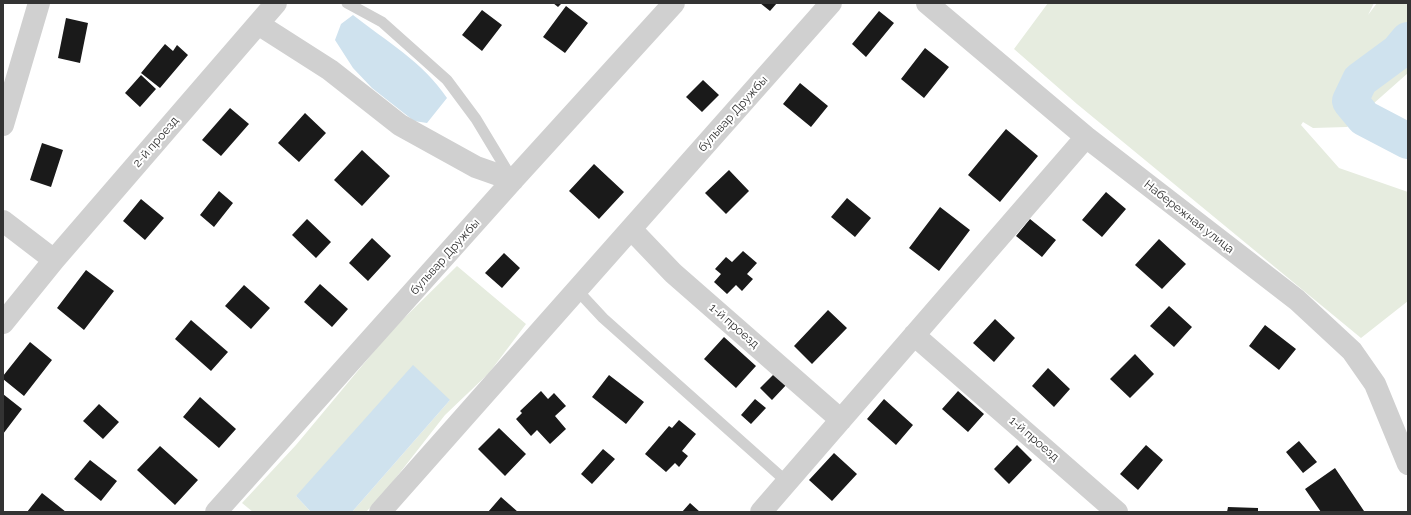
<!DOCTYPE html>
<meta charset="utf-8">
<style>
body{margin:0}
#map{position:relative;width:1411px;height:515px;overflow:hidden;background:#fff;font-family:Raleway,sans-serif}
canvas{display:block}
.frame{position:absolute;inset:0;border:4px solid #333;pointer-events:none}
</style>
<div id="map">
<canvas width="1411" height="515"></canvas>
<div class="frame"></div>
</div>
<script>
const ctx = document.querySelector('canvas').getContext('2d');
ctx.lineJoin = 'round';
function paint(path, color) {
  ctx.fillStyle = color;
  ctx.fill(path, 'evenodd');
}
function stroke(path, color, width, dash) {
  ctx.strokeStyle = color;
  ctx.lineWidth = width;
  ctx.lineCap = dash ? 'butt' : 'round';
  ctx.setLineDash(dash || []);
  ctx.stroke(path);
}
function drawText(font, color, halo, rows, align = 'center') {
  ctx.font = font + ' Raleway,sans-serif';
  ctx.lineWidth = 4;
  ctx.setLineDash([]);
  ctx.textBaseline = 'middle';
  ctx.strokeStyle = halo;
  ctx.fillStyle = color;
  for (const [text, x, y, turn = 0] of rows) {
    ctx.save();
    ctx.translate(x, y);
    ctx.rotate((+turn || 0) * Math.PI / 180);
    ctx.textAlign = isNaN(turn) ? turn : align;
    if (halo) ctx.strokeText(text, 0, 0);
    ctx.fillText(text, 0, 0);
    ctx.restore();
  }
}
paint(new Path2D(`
 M 1048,3 L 1374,3 L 1368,15 L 1377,3 L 1408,3 L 1408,73 L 1347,127 L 1313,128 L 1303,122 L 1301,125 L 1339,168 L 1408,192 L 1408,301 L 1361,338 L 1077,104 L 1014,49 Z
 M 457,266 L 526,324 L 489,373 L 445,415 L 384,493 L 366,512 L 352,512 L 450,400 L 296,496 L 311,512 L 253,512 L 242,503 L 296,445 L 391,331 Z`), '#e6ecdf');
paint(new Path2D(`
 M 353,15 C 386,41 423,62 447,98 L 427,123 L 414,121 L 372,88 L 353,68 L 335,40 L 341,24 Z
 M 413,365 L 450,400 L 352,512 L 311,512 L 296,496 Z`), '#cfe2ee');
stroke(new Path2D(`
 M 1408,40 L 1398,52 L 1360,80 L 1350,101 L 1364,118 L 1408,141`), '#cfe2ee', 36);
paint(new Path2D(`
 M 553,3 L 562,3 L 558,7 Z
 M 760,3 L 777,3 L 770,11 Z
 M 566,6 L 588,23 L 565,53 L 543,37 Z
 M 482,10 L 502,25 L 482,51 L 462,35 Z
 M 879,11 L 894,23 L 866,57 L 852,44 Z
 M 66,18 L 88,23 L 80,63 L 58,58 Z
 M 165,44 L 173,51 L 177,45 L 188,55 L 160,88 L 141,73 Z
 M 925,48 L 949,67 L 924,98 L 901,79 Z
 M 141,75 L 156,89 L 140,107 L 125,93 Z
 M 703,80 L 719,95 L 702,112 L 686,97 Z
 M 800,83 L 828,106 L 811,127 L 783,104 Z
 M 230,108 L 249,124 L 221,156 L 202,140 Z
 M 305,113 L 326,133 L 299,162 L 278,143 Z
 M 1006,129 L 1038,156 L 1000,202 L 968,175 Z
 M 42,143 L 63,150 L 51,187 L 30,180 Z
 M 362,150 L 390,176 L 362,206 L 334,180 Z
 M 594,164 L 624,192 L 599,219 L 569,191 Z
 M 729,170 L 749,191 L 726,214 L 705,193 Z
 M 219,191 L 233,203 L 214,227 L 200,215 Z
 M 1106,192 L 1126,209 L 1102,237 L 1082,220 Z
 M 847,198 L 871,218 L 855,237 L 831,217 Z
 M 141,199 L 164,218 L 145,240 L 123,221 Z
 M 940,207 L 970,230 L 939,271 L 909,248 Z
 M 307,219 L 331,242 L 316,258 L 292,235 Z
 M 1030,219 L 1056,240 L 1042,257 L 1016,236 Z
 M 372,238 L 391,256 L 368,281 L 349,263 Z
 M 1159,239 L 1186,264 L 1162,289 L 1135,265 Z
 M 743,251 L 757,263 L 747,274 L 753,279 L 742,291 L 736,285 L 727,294 L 714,282 L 721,274 L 715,269 L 726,257 L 732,262 Z
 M 504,253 L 520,268 L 502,288 L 485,273 Z
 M 86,270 L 114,291 L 84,330 L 57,308 Z
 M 320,284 L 348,309 L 332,327 L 304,302 Z
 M 244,285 L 270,308 L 251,329 L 225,306 Z
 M 1169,306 L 1192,327 L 1174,347 L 1150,326 Z
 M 828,310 L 847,328 L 812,364 L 794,346 Z
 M 995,319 L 1015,338 L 994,362 L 973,343 Z
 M 191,320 L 228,352 L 211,371 L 175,339 Z
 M 1265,325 L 1296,349 L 1279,370 L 1249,346 Z
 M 724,337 L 756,366 L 736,388 L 704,359 Z
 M 30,342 L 52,360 L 24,396 L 3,379 L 3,376 Z
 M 1135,354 L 1154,374 L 1130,398 L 1110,379 Z
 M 1048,368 L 1070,389 L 1054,407 L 1032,386 Z
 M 777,371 L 788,383 L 772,400 L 760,388 Z
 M 609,375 L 644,402 L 626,424 L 592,397 Z
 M 541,391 L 548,399 L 554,393 L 566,406 L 555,416 L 566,429 L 550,444 L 537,430 L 531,436 L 516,419 L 522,413 L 520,411 Z
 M 958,391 L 984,414 L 968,432 L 942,409 Z
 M 3,394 L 22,409 L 3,434 Z
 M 200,397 L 236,429 L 219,448 L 183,417 Z
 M 755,399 L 766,408 L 751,424 L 741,415 Z
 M 884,399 L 913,425 L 896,445 L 867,419 Z
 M 99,404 L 119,422 L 103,439 L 83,421 Z
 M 679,420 L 696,434 L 682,451 L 688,456 L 679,467 L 675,463 L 666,472 L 645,454 L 669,426 L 672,428 Z
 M 499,428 L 526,454 L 505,476 L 478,449 Z
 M 1299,441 L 1317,462 L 1303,473 L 1286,452 Z
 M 1017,445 L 1032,460 L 1009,484 L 994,469 Z
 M 1146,445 L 1163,460 L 1138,490 L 1120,474 Z
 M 160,446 L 198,480 L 175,505 L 137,470 Z
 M 603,449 L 615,459 L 592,484 L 581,474 Z
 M 834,453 L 857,474 L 832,501 L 809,480 Z
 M 90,460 L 117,481 L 101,501 L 74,479 Z
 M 1335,468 L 1364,511 L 1362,512 L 1321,512 L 1305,489 Z
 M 42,493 L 66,512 L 27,512 Z
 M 501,497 L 518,512 L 488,512 Z
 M 690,503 L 700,512 L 682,512 Z
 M 1228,507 L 1258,508 L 1258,512 L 1227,512 Z`), '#1a1a1a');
stroke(new Path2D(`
 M 347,3 L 382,22 L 447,80 L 476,119 L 511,177
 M 577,290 L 603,318 L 787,482`), '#d0d0d0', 11);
stroke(new Path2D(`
 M 927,3 L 1086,137 L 1297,300 L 1352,351 L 1375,384 L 1408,464
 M 258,24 L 330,70 L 400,125 L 476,167 L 513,180
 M 3,125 L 39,3
 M 3,221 L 54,260
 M 631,229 L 673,273 L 841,420
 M 3,323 L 54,260 L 276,3
 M 914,335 L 1117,512
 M 216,512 L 513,180 L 674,3
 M 380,512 L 831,3
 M 761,512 L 1086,137`), '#d0d0d0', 22);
drawText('12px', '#333', '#fff', [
 ["бульвар Дружбы",733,114,-48],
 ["2-й проезд",156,142,-49],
 ["Набережная улица",1189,217,38],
 ["бульвар Дружбы",445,257,-48],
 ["1-й проезд",734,326,41],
 ["1-й проезд",1034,439,41]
]);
</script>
